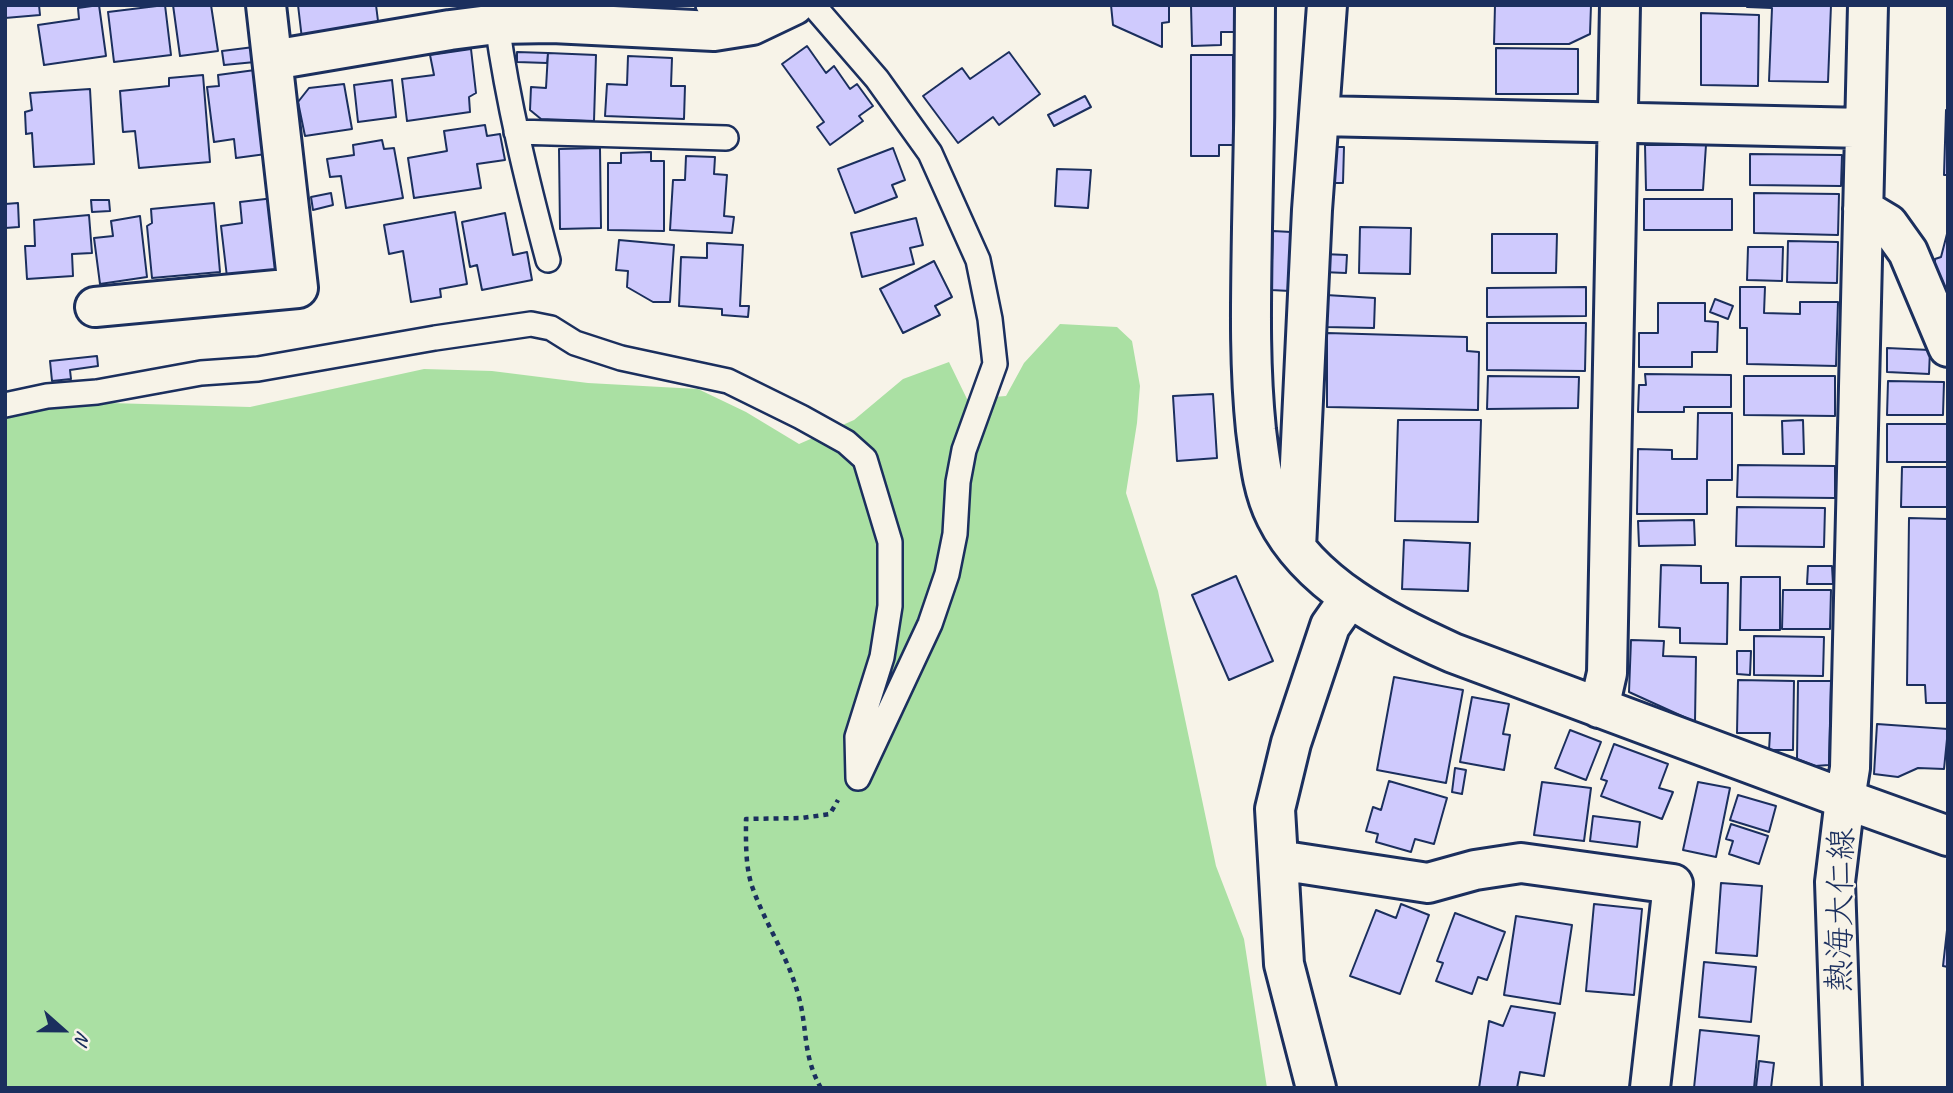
<!DOCTYPE html>
<meta charset="utf-8">
<style>
body{margin:0}
#map{position:relative;width:1953px;height:1093px;overflow:hidden;background:#f7f3e8;font-family:Caveat,sans-serif}
canvas{display:block}
.frame{position:absolute;inset:0;border:7px solid #1b2f5e;pointer-events:none}
.north{position:absolute;left:28px;top:995px;width:70px;height:70px;-webkit-text-stroke:5px #f7f3e8;paint-order:stroke;rotate:111deg;font-size:19px;font-weight:700;line-height:28px;text-align:center;color:#1b2f5e}
.north::after{content:'';display:block;margin:auto;width:24px;height:32px;background:#1b2f5e;clip-path:polygon(50% 0,100% 100%,50% 72%,0 100%)}
</style>
<div id="map">
<canvas width="1953" height="1093"></canvas>
<div class="frame"></div>
<div class="north">N</div>
</div>
<script>
const ctx = document.querySelector('canvas').getContext('2d');
ctx.lineJoin = 'round';
function paint(path, color) {
  ctx.fillStyle = color;
  ctx.fill(path, 'evenodd');
}
function stroke(path, color, width, dash) {
  ctx.strokeStyle = color;
  ctx.lineWidth = width;
  ctx.lineCap = dash ? 'butt' : 'round';
  ctx.setLineDash(dash || []);
  ctx.stroke(path);
}
function drawText(font, color, halo, rows, align = 'center') {
  ctx.font = font + ' Caveat,"Klee One",sans-serif';
  ctx.lineWidth = 5;
  ctx.setLineDash([]);
  ctx.textBaseline = 'middle';
  ctx.strokeStyle = halo;
  ctx.fillStyle = color;
  for (const [text, x, y, turn = 0] of rows) {
    ctx.save();
    ctx.translate(x, y);
    ctx.rotate((+turn || 0) * Math.PI / 180);
    ctx.textAlign = isNaN(turn) ? turn : align;
    if (halo) ctx.strokeText(text, 0, 0);
    ctx.fillText(text, 0, 0);
    ctx.restore();
  }
}
paint(new Path2D(`
 M 1060,324 L 1117,327 L 1132,341 L 1140,386 L 1137,423 L 1126,493 L 1158,591 L 1216,866 L 1244,939 L 1267,1088 L 5,1088 L 5,400 L 250,407 L 424,369 L 492,371 L 588,383 L 698,389 L 746,412 L 799,444 L 854,420 L 903,379 L 949,362 L 967,399 L 1006,396 L 1024,363 Z`), '#aae0a3');
const building = new Path2D(`
 M 5,5 L 39,5 L 40,15 L 5,18 Z
 M 99,5 L 106,56 L 44,65 L 38,25 L 79,19 L 78,8 Z
 M 165,5 L 171,55 L 114,62 L 108,12 Z
 M 173,5 L 211,5 L 218,51 L 180,56 Z
 M 298,5 L 376,5 L 379,29 L 302,39 Z
 M 1111,5 L 1169,5 L 1169,22 L 1162,23 L 1162,47 L 1113,25 Z
 M 1191,5 L 1234,5 L 1234,32 L 1221,32 L 1221,45 L 1192,46 Z
 M 1495,5 L 1591,5 L 1590,34 L 1569,44 L 1494,44 Z
 M 1747,5 L 1831,5 L 1828,82 L 1769,81 L 1772,8 L 1747,7 Z
 M 1701,13 L 1759,15 L 1758,86 L 1701,85 Z
 M 807,46 L 826,73 L 834,66 L 850,89 L 857,84 L 873,106 L 859,116 L 863,121 L 830,145 L 817,127 L 824,122 L 782,64 Z
 M 254,47 L 255,62 L 224,65 L 222,51 Z
 M 1496,48 L 1578,49 L 1578,94 L 1496,94 Z
 M 471,49 L 476,93 L 469,97 L 470,112 L 407,121 L 402,79 L 434,75 L 430,55 Z
 M 517,52 L 548,53 L 547,63 L 517,62 Z
 M 1009,52 L 1040,94 L 999,125 L 993,117 L 958,143 L 923,96 L 962,68 L 970,79 Z
 M 548,53 L 596,55 L 594,121 L 541,119 L 530,110 L 531,87 L 546,88 Z
 M 1191,55 L 1233,55 L 1233,145 L 1219,145 L 1219,156 L 1191,156 Z
 M 628,56 L 672,58 L 671,86 L 685,86 L 684,119 L 605,116 L 607,84 L 627,85 Z
 M 255,70 L 266,154 L 236,158 L 234,139 L 214,142 L 207,87 L 219,86 L 218,75 Z
 M 203,75 L 210,162 L 139,168 L 135,131 L 123,132 L 120,91 L 169,86 L 169,78 Z
 M 392,80 L 396,117 L 358,122 L 354,85 Z
 M 344,84 L 352,129 L 305,136 L 298,102 L 309,88 Z
 M 90,89 L 94,164 L 34,167 L 32,133 L 26,134 L 25,112 L 32,110 L 30,93 Z
 M 1085,96 L 1091,107 L 1054,126 L 1048,115 Z
 M 1946,110 L 1948,110 L 1948,175 L 1944,175 Z
 M 485,125 L 487,136 L 500,134 L 505,160 L 477,164 L 481,188 L 414,198 L 408,158 L 447,151 L 444,131 Z
 M 382,140 L 384,149 L 394,148 L 403,198 L 346,208 L 341,176 L 330,177 L 327,159 L 354,155 L 353,145 Z
 M 1645,145 L 1706,145 L 1703,190 L 1646,190 Z
 M 1328,147 L 1344,147 L 1343,183 L 1328,183 Z
 M 600,148 L 601,228 L 560,229 L 559,149 Z
 M 893,148 L 905,180 L 892,185 L 897,197 L 855,213 L 838,169 Z
 M 651,152 L 651,161 L 664,161 L 664,231 L 608,230 L 608,163 L 621,163 L 621,153 Z
 M 1750,154 L 1842,155 L 1841,186 L 1750,185 Z
 M 686,156 L 715,157 L 714,174 L 727,175 L 724,216 L 734,217 L 732,233 L 670,230 L 673,180 L 685,180 Z
 M 1057,169 L 1091,170 L 1088,208 L 1055,206 Z
 M 331,193 L 333,205 L 313,210 L 311,197 Z
 M 1754,193 L 1839,194 L 1838,235 L 1754,233 Z
 M 274,198 L 282,270 L 227,277 L 221,226 L 242,223 L 240,202 Z
 M 1644,199 L 1732,199 L 1732,230 L 1644,230 Z
 M 91,200 L 109,200 L 110,211 L 92,212 Z
 M 18,203 L 19,227 L 5,228 L 5,204 Z
 M 214,203 L 220,272 L 152,278 L 147,226 L 152,223 L 151,209 Z
 M 455,212 L 467,284 L 440,289 L 441,297 L 411,302 L 403,251 L 389,254 L 384,225 Z
 M 505,213 L 513,255 L 527,252 L 532,280 L 482,290 L 477,265 L 470,267 L 462,222 Z
 M 89,215 L 92,253 L 72,254 L 73,276 L 27,279 L 25,246 L 35,246 L 34,220 Z
 M 140,216 L 147,277 L 100,284 L 94,238 L 113,236 L 111,221 Z
 M 916,218 L 923,245 L 910,248 L 914,264 L 862,277 L 851,233 Z
 M 1360,227 L 1411,228 L 1410,274 L 1359,273 Z
 M 1948,230 L 1948,303 L 1935,274 L 1935,259 L 1941,257 Z
 M 1273,231 L 1291,232 L 1290,291 L 1271,290 Z
 M 1492,234 L 1557,234 L 1556,273 L 1492,273 Z
 M 619,240 L 674,245 L 670,302 L 653,302 L 627,287 L 628,271 L 616,270 Z
 M 1788,241 L 1838,242 L 1837,283 L 1787,282 Z
 M 707,243 L 743,245 L 740,306 L 749,306 L 748,317 L 722,315 L 722,309 L 679,306 L 681,257 L 707,258 Z
 M 1748,247 L 1783,247 L 1782,281 L 1747,280 Z
 M 1323,254 L 1347,255 L 1346,273 L 1322,272 Z
 M 934,261 L 952,297 L 935,306 L 940,315 L 903,333 L 880,289 Z
 M 1586,287 L 1586,316 L 1487,317 L 1487,288 Z
 M 1740,287 L 1765,287 L 1764,313 L 1800,314 L 1800,302 L 1838,302 L 1836,366 L 1747,364 L 1747,328 L 1740,328 Z
 M 1326,295 L 1375,298 L 1374,328 L 1325,327 Z
 M 1715,299 L 1733,306 L 1728,319 L 1710,312 Z
 M 1658,303 L 1705,303 L 1705,321 L 1718,322 L 1717,352 L 1692,352 L 1692,367 L 1639,367 L 1639,333 L 1658,333 Z
 M 1487,323 L 1586,323 L 1585,371 L 1487,370 Z
 M 1327,333 L 1467,337 L 1467,351 L 1479,352 L 1478,410 L 1327,407 Z
 M 1887,348 L 1930,350 L 1929,374 L 1887,372 Z
 M 97,356 L 98,366 L 70,370 L 71,379 L 52,381 L 50,361 Z
 M 1645,374 L 1731,375 L 1731,407 L 1684,407 L 1684,412 L 1638,412 L 1639,385 L 1646,385 Z
 M 1488,376 L 1579,377 L 1578,408 L 1487,409 Z
 M 1744,376 L 1835,376 L 1835,416 L 1744,415 Z
 M 1888,381 L 1944,382 L 1943,415 L 1887,415 Z
 M 1213,394 L 1217,458 L 1177,461 L 1173,396 Z
 M 1698,413 L 1732,413 L 1732,480 L 1707,480 L 1707,514 L 1637,514 L 1638,449 L 1672,450 L 1672,459 L 1697,459 Z
 M 1398,420 L 1481,420 L 1478,522 L 1395,521 Z
 M 1803,420 L 1804,454 L 1783,454 L 1782,421 Z
 M 1887,424 L 1948,424 L 1948,462 L 1887,462 Z
 M 1738,465 L 1835,466 L 1835,498 L 1737,497 Z
 M 1902,467 L 1948,467 L 1948,507 L 1901,507 Z
 M 1737,507 L 1825,508 L 1824,547 L 1736,546 Z
 M 1909,518 L 1948,519 L 1948,703 L 1926,703 L 1925,685 L 1907,685 Z
 M 1694,520 L 1695,545 L 1639,546 L 1638,521 Z
 M 1404,540 L 1470,543 L 1468,591 L 1402,589 Z
 M 1661,565 L 1701,566 L 1701,583 L 1728,583 L 1727,644 L 1680,643 L 1680,628 L 1659,627 Z
 M 1808,566 L 1832,566 L 1833,584 L 1807,584 Z
 M 1236,576 L 1273,661 L 1229,680 L 1192,595 Z
 M 1741,577 L 1780,577 L 1780,630 L 1740,630 Z
 M 1783,590 L 1831,590 L 1830,629 L 1782,629 Z
 M 1754,636 L 1824,637 L 1823,676 L 1754,675 Z
 M 1631,640 L 1664,641 L 1663,656 L 1696,657 L 1695,722 L 1629,692 Z
 M 1737,651 L 1751,651 L 1750,675 L 1737,674 Z
 M 1394,677 L 1463,690 L 1446,783 L 1377,770 Z
 M 1738,680 L 1794,681 L 1793,750 L 1769,750 L 1770,733 L 1737,733 Z
 M 1798,681 L 1831,681 L 1829,765 L 1815,766 L 1797,759 Z
 M 1472,697 L 1509,704 L 1503,734 L 1510,735 L 1504,770 L 1460,762 Z
 M 1877,724 L 1948,729 L 1944,769 L 1918,768 L 1898,777 L 1874,774 Z
 M 1570,730 L 1601,742 L 1586,780 L 1555,768 Z
 M 1614,744 L 1668,764 L 1659,788 L 1673,792 L 1662,819 L 1601,796 L 1607,781 L 1601,779 Z
 M 1455,768 L 1466,770 L 1462,794 L 1452,792 Z
 M 1389,781 L 1447,798 L 1434,844 L 1415,839 L 1411,852 L 1376,842 L 1378,834 L 1366,831 L 1373,807 L 1381,810 Z
 M 1542,782 L 1591,788 L 1584,841 L 1534,835 Z
 M 1698,782 L 1730,788 L 1716,857 L 1683,850 Z
 M 1738,795 L 1776,806 L 1769,832 L 1730,820 Z
 M 1593,816 L 1640,822 L 1637,847 L 1590,841 Z
 M 1731,824 L 1768,836 L 1759,864 L 1729,854 L 1733,841 L 1726,839 Z
 M 1721,883 L 1762,886 L 1757,956 L 1716,953 Z
 M 1401,904 L 1429,915 L 1400,994 L 1350,976 L 1376,910 L 1396,918 Z
 M 1594,904 L 1642,909 L 1634,995 L 1586,991 Z
 M 1455,913 L 1505,932 L 1487,980 L 1478,977 L 1472,994 L 1436,981 L 1443,963 L 1437,961 Z
 M 1516,916 L 1572,925 L 1560,1004 L 1504,995 Z
 M 1948,921 L 1948,967 L 1943,966 Z
 M 1704,962 L 1756,967 L 1751,1022 L 1699,1017 Z
 M 1511,1006 L 1555,1013 L 1544,1076 L 1520,1072 L 1517,1088 L 1479,1088 L 1489,1021 L 1503,1026 Z
 M 1700,1030 L 1759,1036 L 1754,1088 L 1694,1088 Z
 M 1759,1061 L 1774,1063 L 1771,1088 L 1756,1088 Z`);
paint(building, '#cfcafd');
stroke(building, '#1b2f5e', 2);
const lane = new Path2D(`
 M 708,5 L 769,10
 M 497,24 C 508,104 527,181 548,260
 M 516,132 L 726,138
 M 5,405 L 47,396 L 97,392 L 201,373 L 258,369 L 435,338 L 531,324 L 551,328 L 575,343 L 621,358 L 728,381 L 801,417 L 846,442 L 865,459 L 890,542 L 890,606 L 882,657 L 857,737 L 858,778 L 930,624 L 947,574 L 955,534 L 958,482 L 964,450 L 995,364 L 990,319 L 978,260 L 930,153 L 877,79 L 813,5`);
const street = new Path2D(`
 M 1255,5 C 1255,80 1254,154 1252,228 C 1251,296 1249,362 1256,430 C 1260,460 1262,489 1276,517 C 1309,584 1388,624 1453,653 L 1845,799 L 1850,768 L 1868,5
 M 273,60 L 450,30 L 497,24 L 552,23 L 714,31 L 752,25 L 794,5
 M 1319,116 L 1865,128
 M 1863,209 L 1888,224 L 1908,252 L 1948,347
 M 95,307 L 298,288 L 266,5
 M 1296,548 L 1312,210 L 1327,5
 M 1349,599 L 1330,626 L 1291,743 L 1275,809 L 1278,860 L 1428,883 L 1475,870 L 1521,863 L 1673,884 L 1650,1088
 M 1599,708 L 1607,673 L 1620,5
 M 1278,860 L 1284,964 L 1316,1088`);
const primary = new Path2D(`
 M 1842,1088 L 1835,882 L 1845,799 L 1948,836`);
stroke(lane, '#1b2f5e', 28);
stroke(street, '#1b2f5e', 44);
stroke(primary, '#1b2f5e', 44);
stroke(new Path2D(`
 M 821,1088 C 802,1055 808,1028 798,994 C 788,957 766,925 753,889 C 745,868 746,841 746,819 L 802,818 L 830,814 L 838,800`), '#1b2f5e', 4.5, [5, 5]);
stroke(lane, '#f7f3e8', 23);
stroke(street, '#f7f3e8', 38);
stroke(primary, '#f7f3e8', 38);
drawText('33px', '#1b2f5e', '#f7f3e8', [
 ["熱海大仁線",1842,910,-89]
]);
</script>
